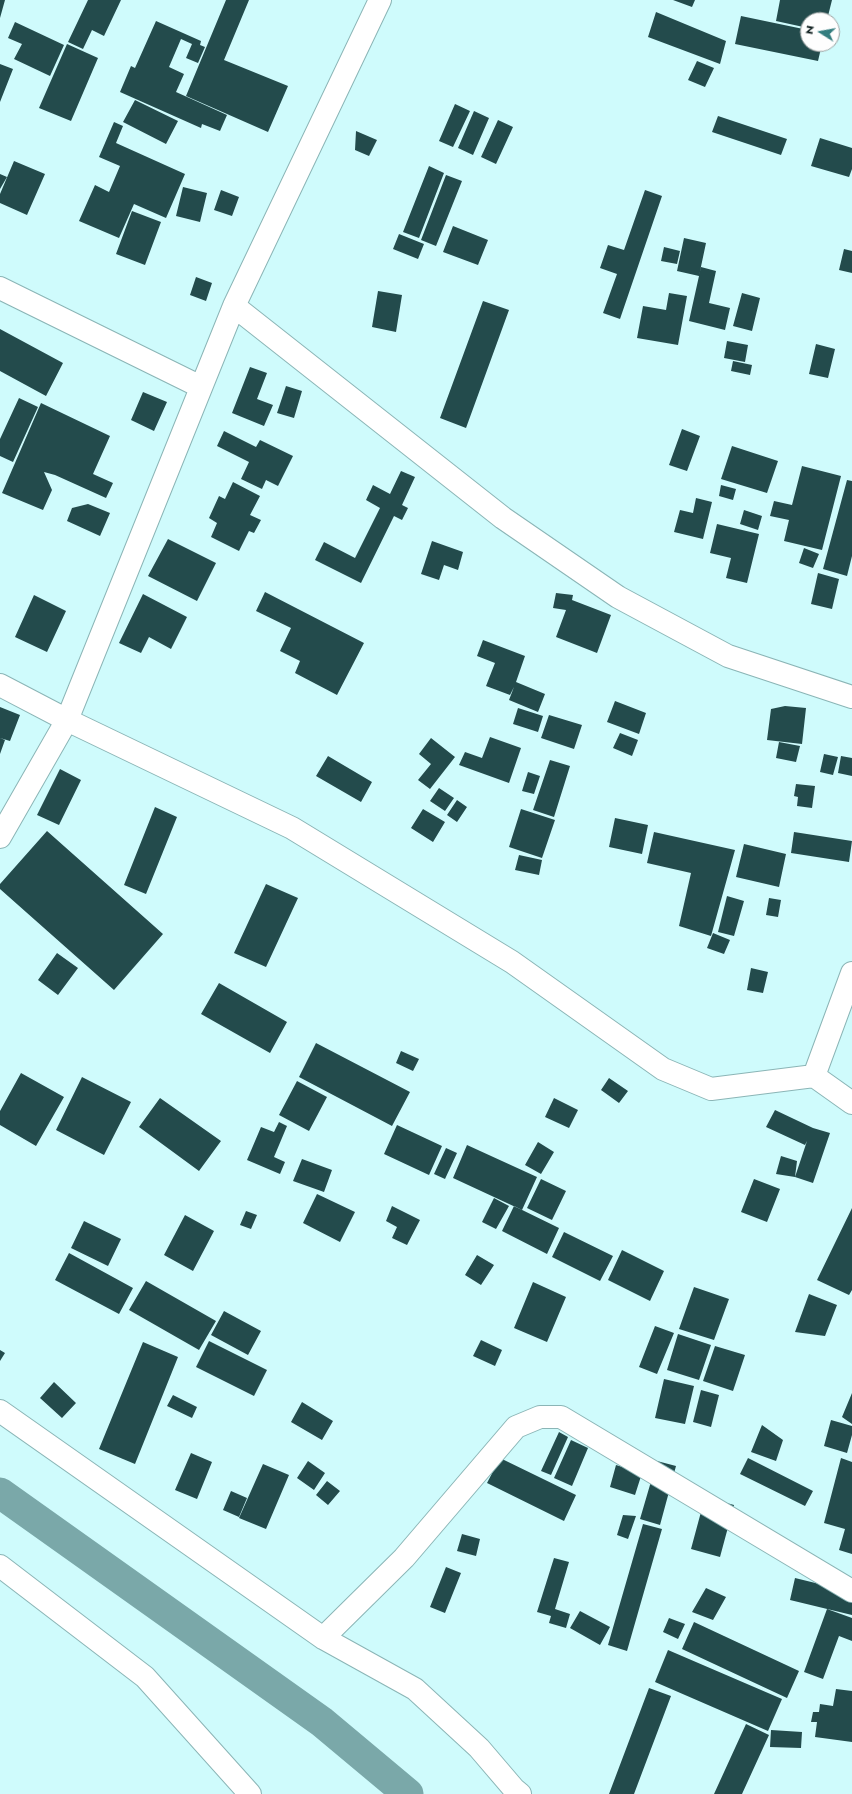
<!DOCTYPE html>
<style>
body{margin:0}
#map{position:relative;width:852px;height:1794px;overflow:hidden;background:#cffbfc;font-family:Jost,sans-serif}
canvas{display:block}
.north{position:absolute;left:800px;top:12px;width:40px;height:40px;box-sizing:border-box;background:#fefefe;border:1px solid #9ba1a1;border-radius:50%;rotate:281deg;font-size:11px;font-weight:700;line-height:16px;text-align:center;color:#061616}
.north::after{content:'';display:block;margin:auto;width:14px;height:18px;background:#337d7f;clip-path:polygon(50% 0,100% 100%,50% 72%,0 100%)}
</style>
<div id="map">
<canvas width="852" height="1794"></canvas>
<div class="north">N</div>
</div>
<script>
const ctx = document.querySelector('canvas').getContext('2d');
ctx.lineJoin = 'round';
function stroke(path, color, width, dash) {
  ctx.strokeStyle = color;
  ctx.lineWidth = width;
  ctx.lineCap = dash ? 'butt' : 'round';
  ctx.setLineDash(dash || []);
  ctx.stroke(path);
}
function paint(path, color) {
  ctx.fillStyle = color;
  ctx.fill(path, 'evenodd');
}
stroke(new Path2D(`
 M 0,1493 L 322,1722 L 408,1794`), '#7aa8a9', 31);
paint(new Path2D(`
 M 0,0 L 5,0 L 0,18 Z
 M 88,0 L 121,0 L 104,36 L 92,30 L 83,49 L 68,42 Z
 M 226,0 L 249,0 L 224,60 L 288,86 L 268,132 L 186,96 Z
 M 673,0 L 695,0 L 692,7 Z
 M 780,0 L 832,0 L 827,20 L 808,20 L 808,28 L 776,21 Z
 M 656,12 L 726,41 L 720,64 L 648,37 Z
 M 741,16 L 808,30 L 808,44 L 822,44 L 818,61 L 735,44 Z
 M 156,21 L 201,41 L 200,45 L 205,47 L 198,63 L 186,58 L 192,44 L 181,39 L 169,67 L 184,74 L 176,92 L 227,115 L 220,131 L 202,124 L 201,128 L 120,92 L 131,66 L 135,68 Z
 M 15,22 L 64,45 L 50,76 L 14,59 L 22,44 L 8,38 Z
 M 67,44 L 98,58 L 71,121 L 39,108 Z
 M 697,61 L 714,68 L 705,87 L 688,80 Z
 M 0,64 L 13,69 L 0,102 Z
 M 135,100 L 178,121 L 166,144 L 123,122 Z
 M 455,104 L 470,111 L 453,147 L 439,141 Z
 M 474,111 L 489,118 L 473,155 L 458,148 Z
 M 718,116 L 787,139 L 781,155 L 712,132 Z
 M 498,120 L 513,127 L 496,164 L 481,157 Z
 M 114,122 L 123,126 L 116,143 L 185,174 L 166,218 L 134,204 L 119,238 L 79,221 L 95,185 L 109,192 L 120,166 L 99,157 Z
 M 356,131 L 377,140 L 369,156 L 355,150 Z
 M 820,138 L 852,148 L 852,169 L 849,177 L 811,166 Z
 M 14,161 L 45,174 L 27,215 L 0,203 L 0,194 Z
 M 429,166 L 444,173 L 419,238 L 403,232 Z
 M 0,174 L 7,177 L 0,189 Z
 M 446,175 L 462,181 L 436,246 L 421,240 Z
 M 183,187 L 207,193 L 200,222 L 176,216 Z
 M 221,190 L 239,197 L 232,216 L 214,210 Z
 M 645,190 L 662,196 L 620,319 L 603,313 L 617,274 L 600,268 L 608,245 L 624,250 Z
 M 132,211 L 161,222 L 145,265 L 116,254 Z
 M 453,226 L 488,240 L 478,265 L 443,252 Z
 M 399,234 L 424,244 L 418,259 L 393,249 Z
 M 684,238 L 706,243 L 699,276 L 677,271 Z
 M 664,247 L 680,251 L 677,264 L 661,261 Z
 M 844,249 L 852,251 L 852,273 L 839,270 Z
 M 701,267 L 716,271 L 709,303 L 730,308 L 725,330 L 689,321 Z
 M 196,277 L 212,283 L 206,301 L 190,295 Z
 M 378,291 L 402,295 L 396,332 L 372,327 Z
 M 669,293 L 687,296 L 678,345 L 637,338 L 643,306 L 666,310 Z
 M 742,293 L 760,298 L 752,331 L 733,326 Z
 M 483,301 L 509,310 L 466,428 L 440,418 Z
 M 0,329 L 63,363 L 46,396 L 0,371 Z
 M 727,341 L 748,345 L 745,362 L 724,358 Z
 M 816,344 L 835,349 L 828,378 L 809,374 Z
 M 733,361 L 752,365 L 750,375 L 731,371 Z
 M 250,367 L 267,373 L 257,399 L 273,405 L 264,426 L 232,413 Z
 M 286,386 L 302,391 L 294,418 L 277,413 Z
 M 143,392 L 167,402 L 154,431 L 131,420 Z
 M 19,398 L 38,407 L 13,462 L 0,456 L 0,439 Z
 M 41,403 L 110,436 L 93,474 L 113,483 L 106,498 L 55,475 L 44,472 L 52,490 L 43,510 L 2,493 Z
 M 682,429 L 700,436 L 687,471 L 669,465 Z
 M 224,431 L 256,447 L 260,440 L 293,456 L 278,486 L 266,480 L 262,489 L 241,479 L 249,462 L 217,446 Z
 M 732,446 L 778,461 L 767,493 L 721,479 Z
 M 802,466 L 841,476 L 822,550 L 784,541 L 789,520 L 770,516 L 774,501 L 792,505 Z
 M 401,471 L 415,477 L 402,505 L 408,508 L 402,520 L 394,516 L 361,583 L 315,560 L 324,542 L 355,558 L 380,508 L 366,500 L 373,485 L 390,494 Z
 M 847,480 L 852,481 L 852,556 L 847,576 L 823,569 Z
 M 233,482 L 260,496 L 250,515 L 261,520 L 254,533 L 249,531 L 239,551 L 211,537 L 217,523 L 209,518 L 219,496 L 225,499 Z
 M 721,485 L 736,489 L 733,500 L 719,496 Z
 M 696,498 L 712,502 L 703,539 L 674,532 L 680,510 L 693,513 Z
 M 88,504 L 110,513 L 100,536 L 67,521 L 72,508 Z
 M 744,510 L 762,516 L 758,530 L 740,524 Z
 M 717,524 L 759,534 L 747,583 L 726,578 L 731,558 L 710,553 Z
 M 168,539 L 216,563 L 197,601 L 148,576 Z
 M 432,541 L 463,552 L 458,570 L 444,565 L 439,580 L 421,574 Z
 M 804,548 L 819,554 L 813,568 L 799,563 Z
 M 818,573 L 839,579 L 832,609 L 811,604 Z
 M 265,592 L 364,643 L 337,695 L 295,673 L 300,661 L 280,651 L 291,628 L 256,611 Z
 M 556,593 L 573,595 L 572,600 L 611,615 L 597,653 L 556,637 L 566,610 L 553,608 Z
 M 143,594 L 187,617 L 171,649 L 149,637 L 141,653 L 119,643 Z
 M 34,595 L 66,611 L 47,652 L 15,637 Z
 M 483,640 L 525,656 L 516,682 L 545,694 L 538,712 L 509,700 L 514,687 L 510,695 L 486,686 L 495,663 L 477,656 Z
 M 615,701 L 646,713 L 639,734 L 607,722 Z
 M 785,706 L 806,708 L 802,744 L 767,740 L 771,709 Z
 M 0,707 L 20,715 L 10,741 L 0,738 Z
 M 518,708 L 543,716 L 538,732 L 513,724 Z
 M 549,715 L 582,725 L 574,749 L 541,738 Z
 M 620,733 L 638,740 L 632,756 L 613,748 Z
 M 490,737 L 521,748 L 509,783 L 459,765 L 465,752 L 482,758 Z
 M 0,738 L 5,740 L 0,754 Z
 M 431,738 L 455,757 L 430,789 L 418,780 L 431,764 L 419,754 Z
 M 779,742 L 800,746 L 796,762 L 776,758 Z
 M 824,754 L 838,757 L 833,775 L 820,772 Z
 M 328,756 L 372,782 L 361,802 L 316,776 Z
 M 841,756 L 852,758 L 852,776 L 838,773 Z
 M 550,760 L 570,766 L 554,817 L 533,810 Z
 M 60,769 L 81,780 L 59,825 L 37,815 Z
 M 528,772 L 540,776 L 534,794 L 522,791 Z
 M 796,784 L 815,786 L 812,808 L 797,806 L 798,797 L 794,796 Z
 M 439,788 L 454,798 L 445,811 L 430,801 Z
 M 457,800 L 467,807 L 457,822 L 447,815 Z
 M 155,807 L 177,817 L 146,894 L 124,885 Z
 M 423,809 L 445,822 L 433,842 L 411,828 Z
 M 521,809 L 555,820 L 542,858 L 509,847 Z
 M 615,818 L 648,825 L 642,854 L 609,847 Z
 M 47,831 L 163,934 L 114,990 L 0,889 L 0,884 Z
 M 654,832 L 735,850 L 711,936 L 679,926 L 691,873 L 647,863 Z
 M 794,832 L 852,841 L 849,862 L 791,853 Z
 M 744,844 L 786,854 L 779,887 L 736,877 Z
 M 519,855 L 542,860 L 539,875 L 515,870 Z
 M 266,884 L 298,898 L 266,967 L 234,953 Z
 M 727,896 L 744,901 L 734,936 L 718,932 Z
 M 769,898 L 781,900 L 778,917 L 766,915 Z
 M 713,933 L 730,940 L 724,954 L 707,948 Z
 M 57,953 L 78,968 L 58,995 L 38,980 Z
 M 751,968 L 768,972 L 763,993 L 747,990 Z
 M 219,983 L 287,1022 L 270,1053 L 201,1014 Z
 M 316,1043 L 410,1092 L 392,1126 L 299,1077 Z
 M 401,1051 L 419,1059 L 413,1071 L 396,1063 Z
 M 21,1073 L 64,1097 L 36,1146 L 0,1125 L 0,1111 Z
 M 82,1077 L 131,1102 L 104,1155 L 56,1130 Z
 M 609,1078 L 628,1091 L 619,1103 L 601,1090 Z
 M 297,1081 L 327,1097 L 309,1131 L 279,1115 Z
 M 160,1098 L 221,1141 L 199,1171 L 139,1127 Z
 M 554,1098 L 578,1110 L 569,1128 L 545,1117 Z
 M 775,1110 L 813,1128 L 830,1133 L 813,1183 L 795,1177 L 807,1141 L 805,1145 L 766,1127 Z
 M 279,1122 L 287,1126 L 274,1157 L 285,1162 L 280,1174 L 247,1160 L 261,1127 L 274,1132 Z
 M 397,1125 L 442,1146 L 429,1175 L 384,1154 Z
 M 538,1142 L 554,1152 L 541,1174 L 525,1165 Z
 M 467,1145 L 537,1177 L 522,1210 L 453,1178 Z
 M 446,1148 L 457,1153 L 445,1179 L 434,1174 Z
 M 781,1156 L 797,1161 L 795,1177 L 776,1174 Z
 M 302,1159 L 332,1170 L 324,1192 L 293,1181 Z
 M 541,1179 L 566,1191 L 552,1220 L 527,1208 Z
 M 754,1179 L 780,1189 L 767,1222 L 741,1212 Z
 M 317,1194 L 355,1212 L 340,1242 L 303,1223 Z
 M 494,1198 L 509,1206 L 496,1229 L 482,1222 Z
 M 392,1206 L 420,1220 L 407,1245 L 392,1238 L 397,1227 L 386,1221 Z
 M 514,1206 L 559,1228 L 547,1254 L 502,1231 Z
 M 852,1208 L 852,1290 L 849,1295 L 817,1280 Z
 M 246,1211 L 257,1215 L 251,1229 L 240,1225 Z
 M 185,1215 L 214,1231 L 193,1271 L 164,1255 Z
 M 84,1221 L 121,1239 L 108,1266 L 71,1248 Z
 M 564,1232 L 613,1256 L 600,1281 L 552,1257 Z
 M 622,1250 L 664,1271 L 650,1301 L 608,1280 Z
 M 69,1253 L 133,1288 L 119,1314 L 55,1280 Z
 M 477,1255 L 494,1265 L 481,1285 L 465,1275 Z
 M 146,1281 L 216,1321 L 199,1350 L 129,1310 Z
 M 533,1282 L 566,1297 L 547,1342 L 514,1328 Z
 M 694,1287 L 729,1299 L 714,1340 L 679,1329 Z
 M 809,1294 L 837,1305 L 825,1336 L 795,1332 Z
 M 224,1311 L 261,1331 L 248,1355 L 211,1335 Z
 M 655,1326 L 674,1333 L 657,1374 L 639,1367 Z
 M 678,1334 L 711,1345 L 699,1380 L 667,1370 Z
 M 481,1340 L 502,1350 L 495,1366 L 473,1356 Z
 M 209,1341 L 267,1370 L 254,1396 L 196,1367 Z
 M 143,1342 L 178,1357 L 135,1464 L 99,1449 Z
 M 715,1346 L 745,1355 L 733,1391 L 703,1381 Z
 M 0,1350 L 5,1353 L 0,1361 Z
 M 664,1379 L 694,1386 L 685,1424 L 655,1418 Z
 M 54,1382 L 76,1403 L 62,1418 L 40,1398 Z
 M 701,1390 L 719,1395 L 711,1427 L 693,1422 Z
 M 852,1393 L 852,1424 L 842,1417 Z
 M 173,1395 L 197,1407 L 192,1418 L 167,1406 Z
 M 302,1402 L 333,1421 L 322,1440 L 291,1422 Z
 M 831,1420 L 852,1426 L 852,1435 L 847,1453 L 824,1446 Z
 M 762,1425 L 783,1440 L 776,1461 L 751,1452 Z
 M 559,1432 L 568,1437 L 551,1475 L 541,1471 Z
 M 571,1440 L 588,1448 L 572,1486 L 554,1478 Z
 M 191,1453 L 212,1462 L 197,1499 L 175,1490 Z
 M 500,1458 L 576,1495 L 564,1521 L 487,1483 Z
 M 748,1458 L 813,1491 L 805,1506 L 740,1474 Z
 M 841,1458 L 852,1462 L 852,1554 L 839,1550 L 845,1529 L 824,1523 Z
 M 308,1461 L 325,1473 L 314,1490 L 297,1478 Z
 M 657,1461 L 676,1466 L 660,1525 L 640,1519 Z
 M 263,1464 L 289,1475 L 266,1529 L 239,1518 Z
 M 616,1465 L 642,1473 L 635,1495 L 610,1487 Z
 M 327,1481 L 340,1491 L 328,1505 L 316,1495 Z
 M 231,1491 L 247,1498 L 239,1517 L 223,1510 Z
 M 705,1497 L 734,1505 L 720,1557 L 691,1549 Z
 M 623,1515 L 636,1516 L 628,1539 L 617,1535 Z
 M 643,1524 L 662,1529 L 627,1651 L 608,1645 Z
 M 462,1534 L 480,1539 L 476,1556 L 457,1551 Z
 M 554,1558 L 569,1562 L 555,1609 L 570,1614 L 566,1628 L 549,1623 L 551,1616 L 537,1612 Z
 M 446,1567 L 461,1573 L 445,1613 L 430,1607 Z
 M 795,1578 L 852,1592 L 852,1615 L 790,1600 Z
 M 706,1588 L 726,1597 L 713,1620 L 692,1612 Z
 M 827,1609 L 852,1618 L 852,1641 L 839,1636 L 823,1679 L 804,1672 Z
 M 580,1611 L 610,1627 L 600,1645 L 570,1628 Z
 M 669,1618 L 685,1624 L 678,1639 L 663,1632 Z
 M 694,1622 L 799,1671 L 787,1698 L 682,1649 Z
 M 668,1650 L 782,1699 L 768,1731 L 655,1682 Z
 M 649,1688 L 671,1696 L 634,1794 L 609,1794 Z
 M 836,1689 L 852,1691 L 852,1742 L 815,1737 L 817,1722 L 811,1722 L 813,1712 L 819,1712 L 820,1704 L 833,1706 Z
 M 746,1724 L 769,1735 L 742,1794 L 714,1794 Z
 M 771,1730 L 802,1732 L 801,1748 L 770,1747 Z`), '#234b4c');
const street = new Path2D(`
 M 0,288 L 201,387
 M 234,306 L 503,518 L 618,597 L 728,656 L 852,697
 M 0,685 L 67,720 L 292,828 L 512,962 L 663,1069 L 711,1089 L 814,1076 L 852,1103
 M 0,837 L 67,720 L 234,306 L 380,0
 M 814,1076 L 852,973
 M 0,1411 L 323,1638 L 415,1689 L 479,1748 L 514,1789 L 520,1794
 M 0,1566 L 145,1677 L 250,1794
 M 323,1638 L 404,1558 L 516,1427 L 540,1417 L 561,1417 L 852,1591`);
stroke(street, '#8bb5b6', 24);
stroke(street, '#fff', 22);
</script>
